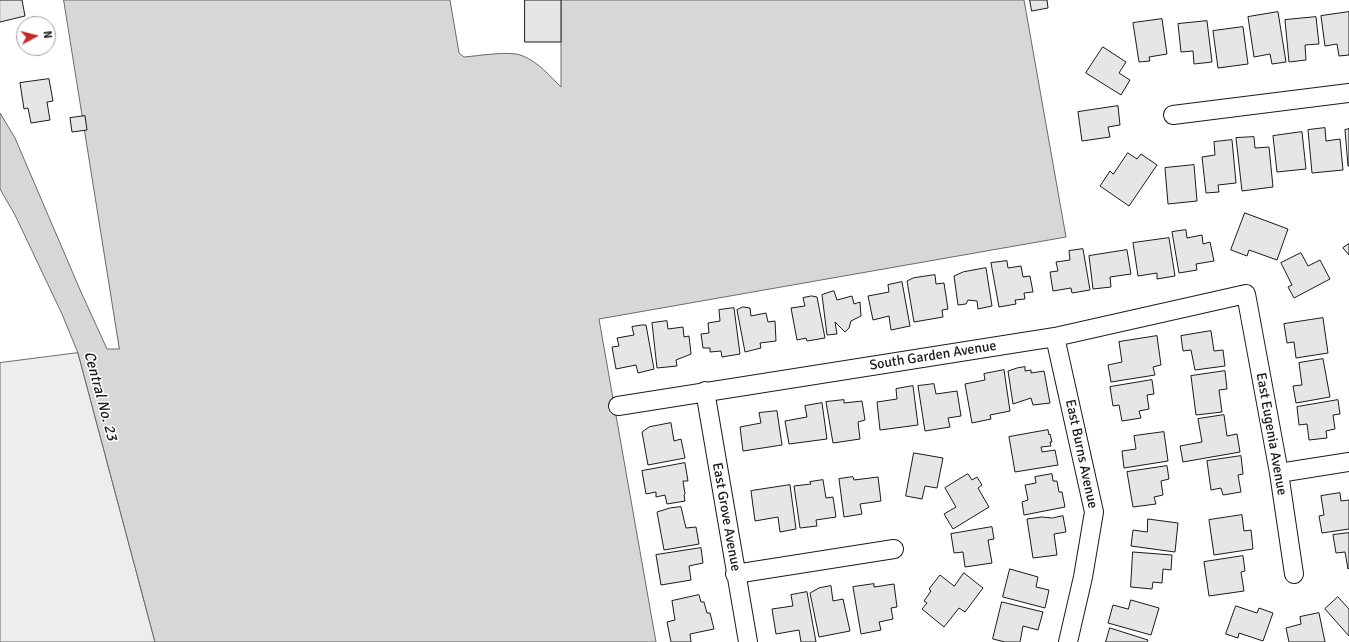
<!DOCTYPE html>
<style>
body{margin:0}
#map{position:relative;width:1349px;height:642px;overflow:hidden;background:#fff;font-family:Signika,sans-serif}
canvas{display:block}
.north{position:absolute;left:16px;top:16px;width:40px;height:40px;box-sizing:border-box;background:#fff;border:1px solid #a3a3a3;border-radius:50%;rotate:83deg;font-size:11px;font-weight:700;line-height:16px;text-align:center;color:#1a1a1a}
.north::after{content:'';display:block;margin:auto;width:14px;height:18px;background:#c62828;clip-path:polygon(50% 0,100% 100%,50% 72%,0 100%)}
</style>
<div id="map">
<canvas width="1349" height="642"></canvas>
<div class="north">N</div>
</div>
<script>
const ctx = document.querySelector('canvas').getContext('2d');
ctx.lineJoin = 'round';
function paint(path, color) {
  ctx.fillStyle = color;
  ctx.fill(path, 'evenodd');
}
function stroke(path, color, width, dash) {
  ctx.strokeStyle = color;
  ctx.lineWidth = width;
  ctx.lineCap = dash ? 'butt' : 'round';
  ctx.setLineDash(dash || []);
  ctx.stroke(path);
}
function drawText(font, color, halo, rows, align = 'center') {
  ctx.font = font + ' Signika,sans-serif';
  ctx.lineWidth = 3;
  ctx.setLineDash([]);
  ctx.textBaseline = 'middle';
  ctx.strokeStyle = halo;
  ctx.fillStyle = color;
  for (const [text, x, y, turn = 0] of rows) {
    ctx.save();
    ctx.translate(x, y);
    ctx.rotate((+turn || 0) * Math.PI / 180);
    ctx.textAlign = isNaN(turn) ? turn : align;
    if (halo) ctx.strokeText(text, 0, 0);
    ctx.fillText(text, 0, 0);
    ctx.restore();
  }
}
const built = new Path2D(`
 M 78,353 L 155,642 L 0,642 L 0,363 Z`);
paint(built, '#ededed');
stroke(built, '#6a6a6a', 1);
const water = new Path2D(`
 M 64,0 L 450,0 L 459,53 L 464,57 C 478,56 511,50 523,56 C 538,62 550,76 561,87 L 561,0 L 1024,0 L 1066,237 L 599,319 L 656,642 L 155,642 L 78,353 L 62,314 L 15,215 L 0,189 L 0,113 L 15,138 L 81,292 L 107,349 L 119,349 Z`);
paint(water, '#d7d7d7');
stroke(water, '#6a6a6a', 1);
const building = new Path2D(`
 M 0,0 L 22,0 L 25,16 L 0,22 Z
 M 525,0 L 561,0 L 561,42 L 525,42 Z
 M 1030,0 L 1047,0 L 1048,8 L 1032,11 Z
 M 1278,12 L 1286,62 L 1272,64 L 1270,54 L 1254,57 L 1248,17 Z
 M 1349,12 L 1349,55 L 1339,56 L 1337,44 L 1325,46 L 1321,16 Z
 M 1316,17 L 1319,44 L 1305,45 L 1306,60 L 1289,62 L 1285,20 Z
 M 1162,19 L 1167,54 L 1149,57 L 1150,61 L 1139,62 L 1133,23 Z
 M 1207,21 L 1212,62 L 1194,64 L 1193,51 L 1181,52 L 1178,24 Z
 M 1243,27 L 1248,64 L 1218,68 L 1213,31 Z
 M 1103,47 L 1126,62 L 1119,73 L 1130,80 L 1121,95 L 1086,73 Z
 M 49,79 L 53,101 L 47,102 L 50,120 L 31,123 L 28,108 L 24,109 L 20,83 Z
 M 1118,106 L 1120,125 L 1108,127 L 1110,137 L 1082,141 L 1078,112 Z
 M 85,116 L 87,130 L 72,132 L 70,118 Z
 M 1325,128 L 1326,141 L 1340,139 L 1343,170 L 1312,173 L 1308,130 Z
 M 1349,129 L 1349,166 L 1348,166 L 1345,130 Z
 M 1302,132 L 1306,169 L 1277,172 L 1273,136 Z
 M 1254,137 L 1255,148 L 1269,147 L 1273,187 L 1242,191 L 1236,138 Z
 M 1232,140 L 1236,183 L 1218,185 L 1219,192 L 1206,193 L 1202,157 L 1215,155 L 1214,142 Z
 M 1128,153 L 1137,159 L 1141,154 L 1157,165 L 1129,206 L 1100,186 L 1110,171 L 1113,174 Z
 M 1194,165 L 1197,201 L 1168,204 L 1165,168 Z
 M 1245,213 L 1288,229 L 1277,260 L 1249,250 L 1247,256 L 1231,250 Z
 M 1186,230 L 1187,238 L 1202,235 L 1203,244 L 1210,242 L 1214,261 L 1196,264 L 1197,270 L 1179,273 L 1172,232 Z
 M 1169,238 L 1175,276 L 1157,279 L 1157,273 L 1138,276 L 1133,243 Z
 M 1349,244 L 1349,255 L 1343,248 Z
 M 1083,249 L 1090,290 L 1072,293 L 1071,288 L 1053,291 L 1050,272 L 1058,271 L 1056,262 L 1070,260 L 1069,251 Z
 M 1127,250 L 1131,274 L 1110,277 L 1111,287 L 1093,289 L 1089,256 Z
 M 1301,253 L 1308,266 L 1320,260 L 1330,279 L 1294,298 L 1288,287 L 1292,285 L 1281,263 Z
 M 1007,261 L 1008,268 L 1021,266 L 1023,277 L 1030,276 L 1033,292 L 1024,293 L 1025,299 L 1015,300 L 1016,304 L 999,307 L 991,263 Z
 M 986,268 L 992,306 L 978,309 L 977,301 L 968,300 L 966,304 L 958,305 L 954,276 L 963,272 Z
 M 935,275 L 936,284 L 944,283 L 948,309 L 942,310 L 943,317 L 914,322 L 907,281 L 913,278 Z
 M 902,282 L 910,326 L 891,330 L 889,316 L 873,320 L 868,296 L 889,292 L 888,285 Z
 M 834,291 L 837,300 L 852,296 L 854,304 L 860,302 L 861,316 L 851,321 L 849,328 L 845,332 L 835,322 L 837,334 L 827,335 L 822,295 Z
 M 812,296 L 817,297 L 825,338 L 807,341 L 806,338 L 797,340 L 791,308 L 805,306 L 803,298 Z
 M 743,307 L 750,308 L 751,316 L 766,313 L 768,322 L 775,321 L 776,341 L 760,343 L 761,348 L 745,352 L 737,310 Z
 M 734,308 L 740,354 L 722,357 L 721,351 L 710,352 L 710,348 L 703,348 L 701,334 L 709,333 L 708,323 L 720,321 L 719,310 Z
 M 1323,318 L 1328,353 L 1296,358 L 1294,342 L 1287,343 L 1284,324 Z
 M 667,321 L 668,329 L 683,327 L 684,337 L 689,336 L 691,354 L 676,360 L 677,366 L 657,368 L 652,323 Z
 M 642,325 L 646,325 L 654,369 L 638,373 L 636,365 L 616,369 L 612,347 L 619,346 L 617,338 L 634,335 L 632,327 Z
 M 1211,331 L 1214,351 L 1223,350 L 1225,366 L 1195,370 L 1191,350 L 1183,351 L 1181,336 Z
 M 1157,336 L 1161,365 L 1153,367 L 1155,375 L 1111,382 L 1108,365 L 1122,362 L 1119,342 Z
 M 1323,359 L 1330,397 L 1296,403 L 1293,386 L 1302,385 L 1299,363 Z
 M 1025,367 L 1025,371 L 1031,370 L 1031,373 L 1044,371 L 1050,403 L 1033,405 L 1031,398 L 1013,404 L 1008,371 L 1017,368 Z
 M 1004,370 L 1010,411 L 990,415 L 991,419 L 972,423 L 965,384 L 985,380 L 984,374 Z
 M 1225,371 L 1227,389 L 1219,390 L 1222,412 L 1196,415 L 1191,376 Z
 M 1152,380 L 1154,394 L 1147,395 L 1149,409 L 1139,411 L 1141,418 L 1122,421 L 1119,405 L 1113,406 L 1110,387 Z
 M 934,384 L 936,394 L 957,391 L 961,416 L 948,418 L 950,427 L 925,431 L 918,386 Z
 M 913,386 L 918,425 L 880,430 L 877,402 L 897,399 L 896,389 Z
 M 844,400 L 844,403 L 862,401 L 865,420 L 858,422 L 860,439 L 833,443 L 826,402 Z
 M 1338,400 L 1340,414 L 1333,415 L 1335,429 L 1326,431 L 1327,438 L 1309,440 L 1307,424 L 1299,425 L 1297,407 Z
 M 822,403 L 827,439 L 789,444 L 785,421 L 807,417 L 805,406 Z
 M 777,411 L 782,445 L 743,451 L 740,427 L 761,423 L 759,413 Z
 M 1224,415 L 1227,436 L 1237,434 L 1240,452 L 1183,462 L 1180,446 L 1202,442 L 1198,419 Z
 M 671,423 L 674,441 L 681,439 L 685,458 L 648,465 L 642,432 L 649,427 Z
 M 1048,430 L 1049,435 L 1050,434 L 1052,442 L 1050,442 L 1051,446 L 1041,447 L 1042,452 L 1055,450 L 1058,465 L 1015,472 L 1009,437 Z
 M 1164,432 L 1168,461 L 1124,468 L 1122,451 L 1136,449 L 1134,436 Z
 M 914,453 L 943,458 L 937,488 L 925,486 L 922,499 L 906,496 Z
 M 1241,456 L 1243,474 L 1238,475 L 1241,492 L 1223,495 L 1221,488 L 1211,490 L 1207,461 Z
 M 685,463 L 688,481 L 683,481 L 685,494 L 684,495 L 685,501 L 667,504 L 665,495 L 656,497 L 656,492 L 646,494 L 642,471 Z
 M 1167,466 L 1169,479 L 1161,481 L 1163,495 L 1154,497 L 1156,504 L 1133,507 L 1127,472 Z
 M 968,474 L 972,480 L 977,477 L 982,485 L 978,488 L 989,507 L 953,529 L 944,514 L 956,507 L 945,488 Z
 M 1052,474 L 1053,481 L 1057,481 L 1059,492 L 1062,492 L 1065,507 L 1024,515 L 1022,502 L 1028,500 L 1025,485 L 1036,483 L 1035,477 Z
 M 853,477 L 854,480 L 878,477 L 881,501 L 860,504 L 862,514 L 844,517 L 839,479 Z
 M 823,480 L 826,498 L 833,497 L 836,517 L 816,520 L 817,526 L 800,528 L 794,486 L 811,484 L 810,482 Z
 M 790,485 L 796,529 L 780,532 L 778,517 L 755,521 L 751,491 Z
 M 1340,493 L 1341,501 L 1349,500 L 1349,529 L 1322,533 L 1319,516 L 1324,515 L 1321,496 Z
 M 681,507 L 686,528 L 696,527 L 699,544 L 664,550 L 657,512 L 670,508 Z
 M 1242,515 L 1244,531 L 1251,530 L 1253,549 L 1214,555 L 1209,520 Z
 M 1063,516 L 1066,532 L 1054,534 L 1057,555 L 1033,558 L 1027,519 L 1042,517 L 1052,518 Z
 M 1148,519 L 1178,523 L 1175,552 L 1131,546 L 1133,530 L 1147,532 Z
 M 992,527 L 994,539 L 988,540 L 992,563 L 965,567 L 963,552 L 954,553 L 951,534 Z
 M 1349,533 L 1349,568 L 1348,569 L 1345,552 L 1336,553 L 1333,535 Z
 M 701,548 L 703,563 L 689,566 L 691,580 L 661,585 L 656,555 Z
 M 1133,552 L 1172,555 L 1171,570 L 1163,569 L 1162,583 L 1153,582 L 1152,589 L 1131,587 Z
 M 1243,556 L 1245,571 L 1241,572 L 1244,591 L 1209,596 L 1204,562 Z
 M 1010,569 L 1038,577 L 1036,587 L 1049,590 L 1045,608 L 1003,597 Z
 M 964,573 L 983,588 L 965,612 L 959,608 L 944,627 L 922,609 L 927,603 L 924,601 L 931,591 L 929,589 L 940,575 L 954,586 Z
 M 874,584 L 874,587 L 894,584 L 897,607 L 891,608 L 893,619 L 879,622 L 881,630 L 861,634 L 853,587 Z
 M 831,586 L 833,601 L 843,599 L 850,631 L 819,637 L 810,593 L 819,588 Z
 M 807,592 L 816,642 L 801,642 L 799,630 L 776,634 L 772,609 L 793,606 L 791,595 Z
 M 699,595 L 701,602 L 704,602 L 707,613 L 710,613 L 714,629 L 690,634 L 691,642 L 671,642 L 667,622 L 675,620 L 672,601 Z
 M 1338,597 L 1349,609 L 1349,636 L 1325,609 Z
 M 1131,600 L 1159,608 L 1151,635 L 1108,623 L 1113,605 L 1128,609 Z
 M 1002,602 L 1043,612 L 1038,630 L 1023,626 L 1020,642 L 1005,642 L 993,639 Z
 M 1236,606 L 1257,613 L 1259,608 L 1273,613 L 1263,641 L 1239,633 L 1238,638 L 1226,634 Z
 M 1319,613 L 1325,642 L 1289,642 L 1286,628 L 1301,624 L 1300,617 Z
 M 1110,628 L 1148,640 L 1147,642 L 1106,642 Z`);
paint(building, '#e6e6e6');
stroke(building, '#1a1a1a', 1);
const minor = new Path2D(`
 M 1173,115 L 1349,93
 M 1055,337 L 1094,512 L 1083,577 L 1068,642
 M 705,391 L 748,642
 M 618,406 L 1055,337 L 1246,294 L 1279,473 L 1294,574
 M 1279,473 L 1349,462
 M 735,574 L 894,549`);
stroke(minor, '#1a1a1a', 20);
stroke(minor, '#fff', 18);
drawText('14px', '#1a1a1a', '#fff', [
 ["South Garden Avenue",933,356,-9],
 ["East Eugenia Avenue",1271,434,80],
 ["East Burns Avenue",1081,454,78],
 ["East Grove Avenue",726,517,80]
]);
drawText('italic 15px', '#1a1a1a', '#fff', [
 ["Central No. 23",100,396,75]
]);
</script>
